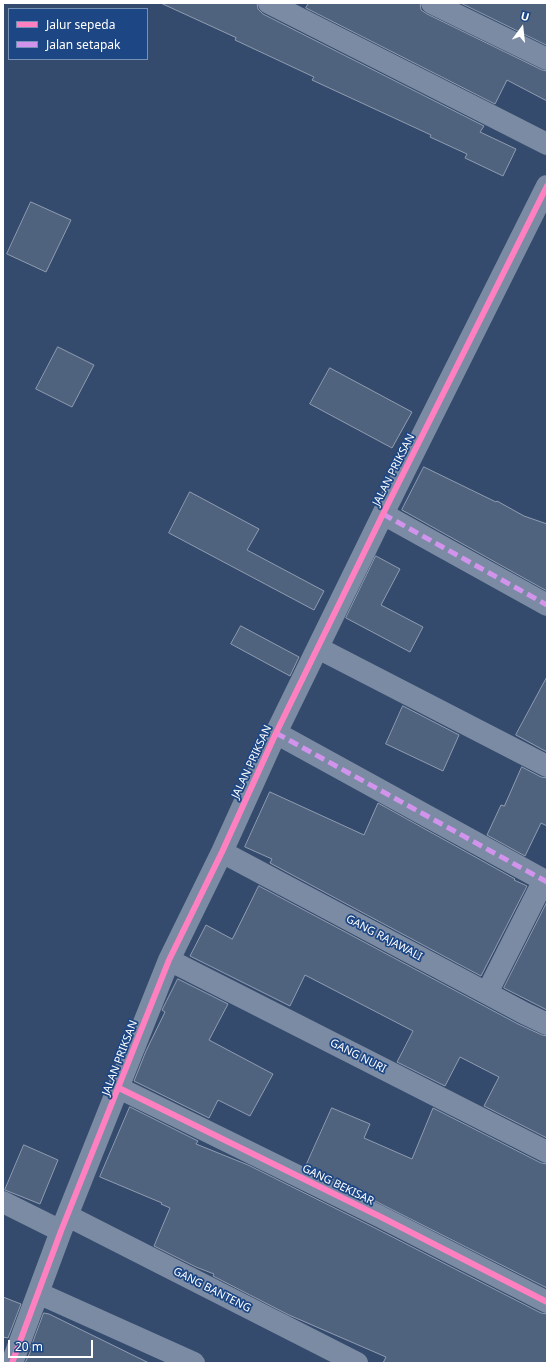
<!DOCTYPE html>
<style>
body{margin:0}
#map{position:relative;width:550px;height:1366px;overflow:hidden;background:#354b6d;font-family:"Noto Sans",sans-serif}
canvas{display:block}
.frame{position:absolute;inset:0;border:4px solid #fff;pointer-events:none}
.legend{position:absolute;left:8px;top:8px;width:140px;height:52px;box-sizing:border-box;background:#1d4685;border:1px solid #7790b6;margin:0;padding:5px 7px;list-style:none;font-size:12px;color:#fff}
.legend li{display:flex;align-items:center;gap:8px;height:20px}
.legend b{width:20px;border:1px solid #7790b6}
.north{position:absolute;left:502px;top:8px;width:40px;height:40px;-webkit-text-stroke:3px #1d4685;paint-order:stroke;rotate:15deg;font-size:11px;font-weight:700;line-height:16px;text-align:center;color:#fff}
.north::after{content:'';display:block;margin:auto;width:14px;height:18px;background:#fff;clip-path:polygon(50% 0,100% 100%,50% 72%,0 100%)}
.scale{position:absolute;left:8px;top:1340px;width:85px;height:18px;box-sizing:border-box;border:2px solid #fff;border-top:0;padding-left:5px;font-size:12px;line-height:14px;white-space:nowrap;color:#fff;-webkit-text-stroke:3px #1d4685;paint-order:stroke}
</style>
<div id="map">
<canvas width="550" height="1366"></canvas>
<div class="frame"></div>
<ul class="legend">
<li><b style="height:5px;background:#ff80c0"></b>Jalur sepeda</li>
<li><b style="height:5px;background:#d193ec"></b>Jalan setapak</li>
</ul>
<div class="north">U</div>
<div class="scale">20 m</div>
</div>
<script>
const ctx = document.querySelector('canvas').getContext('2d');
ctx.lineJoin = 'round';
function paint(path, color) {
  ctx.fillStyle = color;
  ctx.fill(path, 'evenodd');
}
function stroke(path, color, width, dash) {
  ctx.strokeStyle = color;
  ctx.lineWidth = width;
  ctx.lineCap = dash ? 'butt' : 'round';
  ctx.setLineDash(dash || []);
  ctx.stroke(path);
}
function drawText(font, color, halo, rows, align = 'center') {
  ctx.font = font + ' "Noto Sans",sans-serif';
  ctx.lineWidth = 3.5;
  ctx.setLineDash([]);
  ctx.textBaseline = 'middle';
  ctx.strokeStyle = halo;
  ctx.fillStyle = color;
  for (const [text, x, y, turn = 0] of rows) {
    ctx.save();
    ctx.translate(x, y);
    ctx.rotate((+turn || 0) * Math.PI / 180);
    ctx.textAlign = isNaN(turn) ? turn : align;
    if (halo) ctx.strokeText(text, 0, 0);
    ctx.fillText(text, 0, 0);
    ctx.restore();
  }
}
const building = new Path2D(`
 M 161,3 L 257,3 L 258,9 L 263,14 L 484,126 L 480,132 L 516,149 L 503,176 L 465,158 L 467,154 L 430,137 L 431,135 L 312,80 L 314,77 L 235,40 L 236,38 Z
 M 309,3 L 420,3 L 421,10 L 427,14 L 542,70 L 547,71 L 547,101 L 507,80 L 495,104 L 306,8 Z
 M 461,3 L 547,3 L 547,45 Z
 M 31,202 L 71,220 L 46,272 L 7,254 Z
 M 58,347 L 94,365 L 72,407 L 36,389 Z
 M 330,368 L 412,412 L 392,448 L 310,404 Z
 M 424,467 L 496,502 L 497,501 L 524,516 L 547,524 L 547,591 L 402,510 Z
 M 190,492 L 259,529 L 247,550 L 324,591 L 314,610 L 169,533 Z
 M 376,556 L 400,569 L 381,605 L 423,627 L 410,652 L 346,618 Z
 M 241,626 L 299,657 L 290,676 L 231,644 Z
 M 547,677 L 547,752 L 516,735 Z
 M 403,706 L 459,735 L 443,771 L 386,744 Z
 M 522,767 L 541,777 L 547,778 L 547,826 L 541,823 L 525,856 L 487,835 L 501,805 L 504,806 Z
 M 270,792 L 364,835 L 378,803 L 515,879 L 514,880 L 527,886 L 481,976 L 270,863 L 272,859 L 245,847 Z
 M 259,886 L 518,1024 L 542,1035 L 547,1036 L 547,1138 L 484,1106 L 499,1077 L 460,1057 L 445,1086 L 397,1062 L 413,1031 L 305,975 L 290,1006 L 190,956 L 206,925 L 232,939 Z
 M 547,902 L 547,1010 L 504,988 Z
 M 178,979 L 228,1004 L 209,1040 L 273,1074 L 250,1116 L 218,1100 L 209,1118 L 134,1081 L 146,1051 L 165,1012 L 162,1010 L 166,1002 Z
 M 130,1107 L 198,1141 L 196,1144 L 248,1165 L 375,1228 L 541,1313 L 547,1314 L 547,1363 L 383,1363 L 386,1357 L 289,1315 L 213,1276 L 214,1274 L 196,1267 L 154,1246 L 170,1208 L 161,1204 L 162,1203 L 100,1177 Z
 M 332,1108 L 370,1124 L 364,1138 L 412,1159 L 433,1108 L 541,1163 L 547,1164 L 547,1288 L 306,1166 Z
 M 24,1145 L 58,1160 L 40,1204 L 5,1190 Z
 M 3,1297 L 21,1304 L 8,1338 L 3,1337 Z
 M 44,1313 L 49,1314 L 149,1363 L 25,1363 L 32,1348 L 31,1348 Z`);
paint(building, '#50637e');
stroke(building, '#8f9cb1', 1);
stroke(new Path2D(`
 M 269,3 L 547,144
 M 432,3 L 547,59
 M 383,514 L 547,605
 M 318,648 L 547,766
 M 276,733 L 547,882
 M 222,852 L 524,1013 L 547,1024
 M 169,960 L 547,1152
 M 487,993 L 544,880
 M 119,1088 L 381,1217 L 547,1302
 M 3,1202 L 61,1231
 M 68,1216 L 357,1363
 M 38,1293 L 194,1363
 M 12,1363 L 61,1231 L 169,960 L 222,852 L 276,733 L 383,514 L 547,186`), '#7b8ba3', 22);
stroke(new Path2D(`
 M 383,514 L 547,605
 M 276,733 L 547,882`), '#d193ec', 5, [10, 5]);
stroke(new Path2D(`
 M 119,1088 L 381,1217 L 547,1302
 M 12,1363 L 61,1231 L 169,960 L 222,852 L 276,733 L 383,514 L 547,186`), '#ff80c0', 6);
drawText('11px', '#fff', '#1d4685', [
 ["JALAN PRIKSAN",394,470,-63],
 ["JALAN PRIKSAN",252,762,-65],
 ["GANG RAJAWALI",384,938,28],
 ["GANG NURI",358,1056,27],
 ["JALAN PRIKSAN",120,1058,-69],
 ["GANG BEKISAR",338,1185,26],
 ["GANG BANTENG",212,1290,27]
]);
</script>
